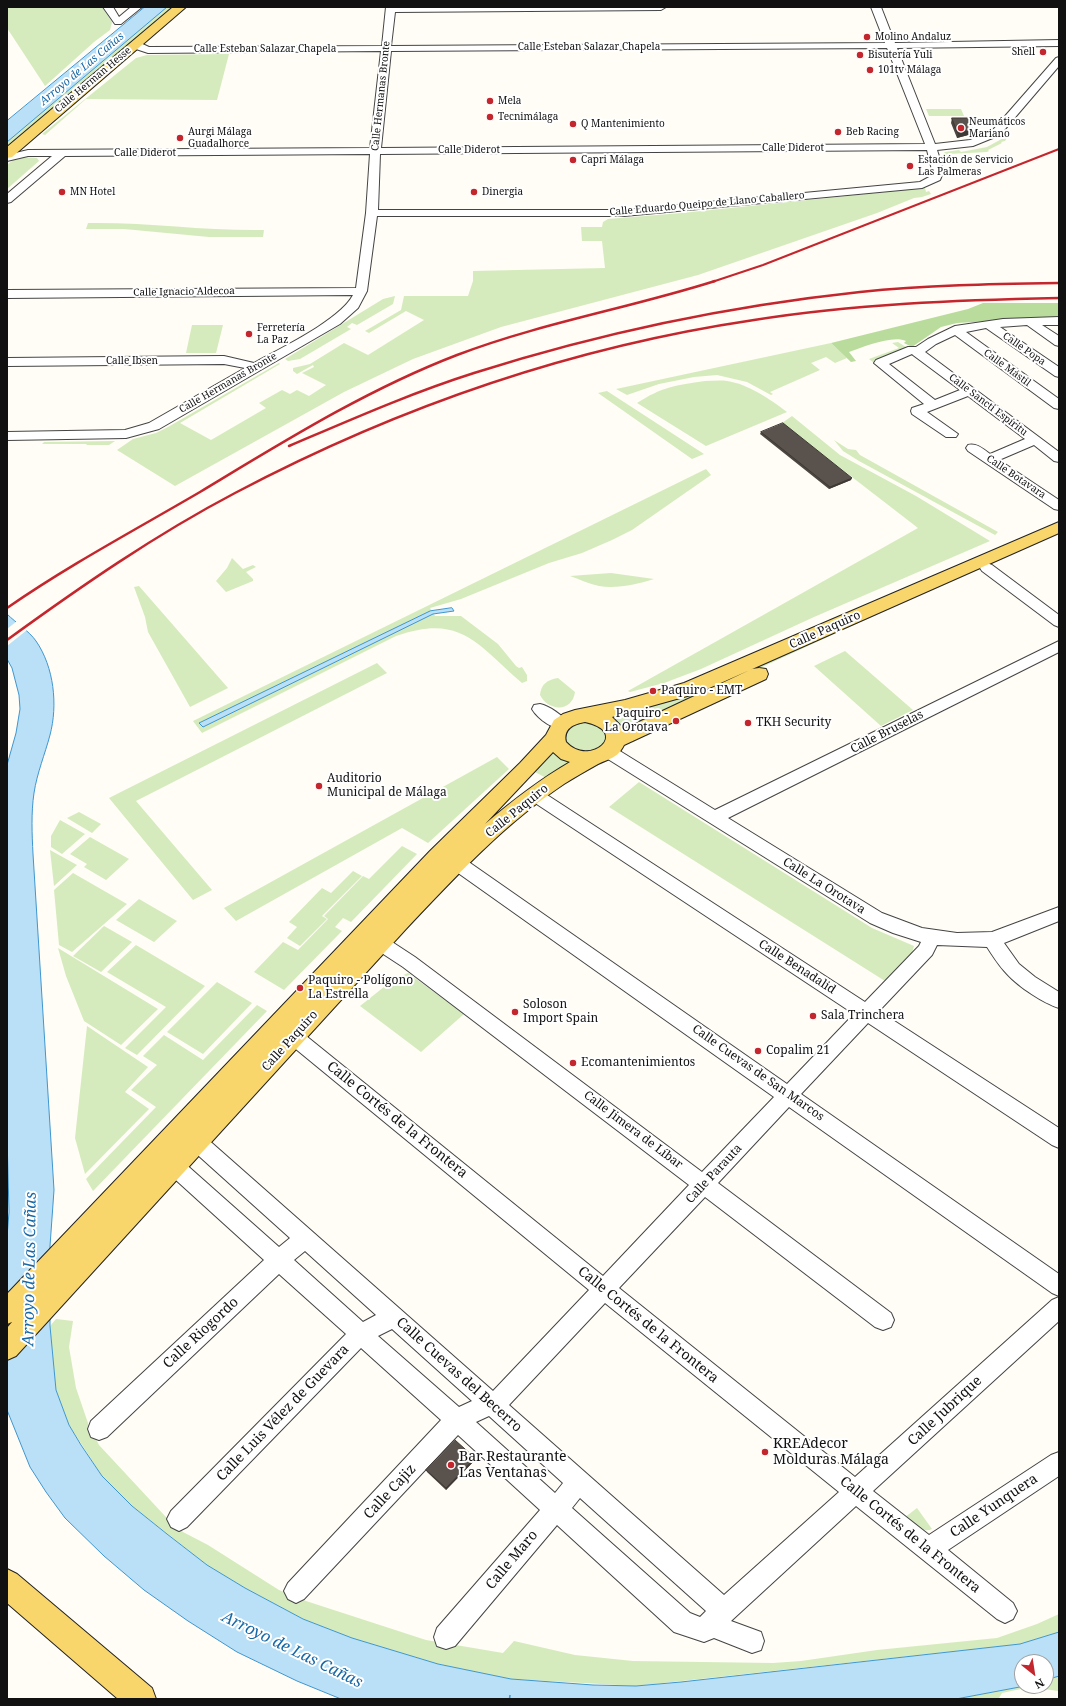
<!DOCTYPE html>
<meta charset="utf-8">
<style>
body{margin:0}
#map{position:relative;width:1066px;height:1706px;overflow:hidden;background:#fffdf5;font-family:"Noto Serif",serif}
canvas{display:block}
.frame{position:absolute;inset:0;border:8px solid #111;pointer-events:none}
.north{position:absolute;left:1014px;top:1654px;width:40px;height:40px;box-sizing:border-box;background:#fff;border:1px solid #a0a0a0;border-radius:50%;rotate:150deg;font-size:11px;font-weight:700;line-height:16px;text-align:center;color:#111}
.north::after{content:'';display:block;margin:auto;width:14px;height:18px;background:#c4262e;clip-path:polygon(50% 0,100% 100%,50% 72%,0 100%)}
</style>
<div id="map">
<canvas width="1066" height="1706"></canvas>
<div class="frame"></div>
<div class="north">N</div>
</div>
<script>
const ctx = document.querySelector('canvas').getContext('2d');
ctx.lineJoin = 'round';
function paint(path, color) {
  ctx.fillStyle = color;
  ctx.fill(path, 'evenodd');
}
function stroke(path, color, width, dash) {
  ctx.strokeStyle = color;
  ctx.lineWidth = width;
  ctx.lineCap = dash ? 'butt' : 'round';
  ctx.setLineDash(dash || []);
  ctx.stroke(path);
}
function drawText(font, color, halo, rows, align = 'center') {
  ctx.font = font + ' "Noto Serif",serif';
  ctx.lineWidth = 4;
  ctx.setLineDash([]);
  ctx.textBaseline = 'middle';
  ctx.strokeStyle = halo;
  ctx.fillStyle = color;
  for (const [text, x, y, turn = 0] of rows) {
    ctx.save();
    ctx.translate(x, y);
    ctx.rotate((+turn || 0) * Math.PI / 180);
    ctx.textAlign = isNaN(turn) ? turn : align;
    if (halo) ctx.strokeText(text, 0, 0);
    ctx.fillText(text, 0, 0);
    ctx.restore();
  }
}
paint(new Path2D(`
 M 7,7 L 102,7 L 112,22 L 110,30 L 94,42 L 45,86 L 7,28 Z
 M 167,7 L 173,7 L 7,147 L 7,142 Z
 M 229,54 L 217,100 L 86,99 L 45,135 L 42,134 L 136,58 L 147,55 Z
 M 926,109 L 961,109 L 964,116 L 929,116 Z
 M 1009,135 L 1005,141 L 1001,142 L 1002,143 L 988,150 L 989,151 L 987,152 L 947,154 L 947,159 L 943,159 L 943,154 L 945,152 L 959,150 L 961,152 L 987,147 Z
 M 21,157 L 37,158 L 39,161 L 7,189 L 7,165 L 13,160 Z
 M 925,188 L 926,192 L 929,191 L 931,194 L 922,197 L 914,198 L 877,213 L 698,275 L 501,327 L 413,359 L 344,392 L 175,486 L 117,450 L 133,439 L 156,433 L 168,427 L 279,363 L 280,364 L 180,423 L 211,440 L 266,408 L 259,403 L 282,390 L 290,394 L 297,390 L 309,396 L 326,385 L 302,373 L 314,367 L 313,365 L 297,374 L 293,371 L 293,368 L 310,364 L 344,343 L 368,355 L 424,320 L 406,311 L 369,333 L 365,331 L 401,310 L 404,296 L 468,296 L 473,281 L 473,271 L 605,268 L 602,241 L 582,241 L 581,227 L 602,227 L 603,222 L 608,219 L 682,213 Z
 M 88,223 C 147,222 205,231 264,230 L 263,237 L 209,237 L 124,229 L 86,229 Z
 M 395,296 L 393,304 L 357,325 L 352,323 L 347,327 L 351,329 L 300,359 L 288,361 L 285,359 L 383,299 Z
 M 192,325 L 223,325 L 216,353 L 186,353 Z
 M 898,342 L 909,349 L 874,363 L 869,359 L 899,348 L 892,343 Z
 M 831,343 L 847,358 L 835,363 L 826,357 L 811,363 L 820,370 L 770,392 L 773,394 L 771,395 L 747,382 L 717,375 L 694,377 L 659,384 L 627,395 L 616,389 Z
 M 705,381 C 712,381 720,380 727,381 C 748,384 770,399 787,412 L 706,446 L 637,403 C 662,387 676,385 705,381 Z
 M 607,391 L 704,454 L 692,459 L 598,393 Z
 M 792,416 L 840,455 L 916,496 L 990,541 L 814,617 L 701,669 L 664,683 L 630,692 L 628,691 L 918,528 L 782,423 Z
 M 834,440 L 848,449 L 856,450 L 860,455 L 998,532 L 995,535 L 859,461 L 843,451 Z
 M 115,441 L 109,445 L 87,445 L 86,444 L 42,444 L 44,442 Z
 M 706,469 L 711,475 L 632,530 L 612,540 L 582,553 L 549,563 L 461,599 L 430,608 L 435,616 L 461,616 L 498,644 L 516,666 L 519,668 L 522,667 L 527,675 L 527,681 L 522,683 C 477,644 461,613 396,636 L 202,733 L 193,721 Z
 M 232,558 L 243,569 L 253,565 L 256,567 L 246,572 L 253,579 L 253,581 L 226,592 L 216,581 L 227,568 Z
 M 611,573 L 654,579 C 638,584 617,589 599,586 C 589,584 579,579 570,576 Z
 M 139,586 L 228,688 L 190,707 L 148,632 L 145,617 L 134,587 Z
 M 874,610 L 878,614 L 701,695 L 696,690 Z
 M 845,651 L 913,710 L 881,726 L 814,666 Z
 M 377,663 L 387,673 L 136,801 L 212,890 L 193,900 L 109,798 Z
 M 558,678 L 575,692 C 572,713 548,711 540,695 C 541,684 547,680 558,678 Z
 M 690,692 L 695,698 L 624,734 L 621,725 L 609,715 Z
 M 592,720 L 609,737 L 602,749 L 583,753 L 564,743 L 563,730 L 570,724 Z
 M 551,749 L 563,760 L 573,763 L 550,780 L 535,772 Z
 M 497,757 L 509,769 L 428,843 L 402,828 L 236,921 L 224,908 Z
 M 639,782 L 872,928 L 914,946 L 912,953 L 885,981 L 609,807 Z
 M 79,812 L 101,824 L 92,833 L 67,818 Z
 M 60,820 L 85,834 L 62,854 L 51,847 L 51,836 Z
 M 90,837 L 129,859 L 106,880 L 84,867 L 87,864 L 70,854 Z
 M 402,846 L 417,854 L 351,922 L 343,918 L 335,927 L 342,931 L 284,990 L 254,972 L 283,942 L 298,950 L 328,919 L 324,916 L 363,876 L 369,879 Z
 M 50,850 L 77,865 L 54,886 Z
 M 353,871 L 362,876 L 322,916 L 327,919 L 300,946 L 287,938 L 297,927 L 289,922 L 322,888 L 331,893 Z
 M 73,873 L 127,904 L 72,952 L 59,945 L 54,890 Z
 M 139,899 L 177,921 L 154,942 L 116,920 Z
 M 104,926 L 132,942 L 101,972 L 73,956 Z
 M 136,945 L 205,986 L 137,1055 L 125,1048 L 166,1007 L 107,972 Z
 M 58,948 L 158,1009 L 121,1045 L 84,1021 L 66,976 Z
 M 408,973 L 464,1014 L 421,1052 L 360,1006 L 394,979 Z
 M 217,982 L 252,1003 L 203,1054 L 167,1032 Z
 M 257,1005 L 267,1011 L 93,1191 L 86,1179 L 156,1107 L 131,1090 L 157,1065 L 143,1056 L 164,1035 L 203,1060 Z
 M 87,1026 L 148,1067 L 125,1092 L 149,1109 L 85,1174 L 75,1138 Z
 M 56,1319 L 73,1321 L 69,1347 L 76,1388 L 89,1426 L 99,1445 L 165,1516 L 183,1532 L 208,1545 L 279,1590 L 306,1601 L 426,1640 L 503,1653 L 514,1641 L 575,1655 L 633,1661 L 773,1663 L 801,1661 L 877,1650 L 997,1638 L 1037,1624 L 1059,1614 L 1059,1632 L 1020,1644 L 636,1686 L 511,1679 L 438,1664 L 352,1638 L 303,1619 L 245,1588 L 207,1565 L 132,1506 L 102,1476 L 69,1425 L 56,1390 L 50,1326 Z
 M 917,1508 L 932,1529 C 922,1534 912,1523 904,1518 Z
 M 1059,1676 L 1058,1691 L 1030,1687 L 1002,1693 L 999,1698 L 956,1699 L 1025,1686 L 1046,1686 L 1046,1680 Z`), '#d5ebbd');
paint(new Path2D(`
 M 983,303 L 1059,303 L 1059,317 L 957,323 L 941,327 L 912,347 L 904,343 L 906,341 C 892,335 864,347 849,352 L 856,361 L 851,362 L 831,343 L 968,309 Z`), '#b9dc9c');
const water = new Path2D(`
 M 145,7 L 167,7 L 7,142 L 7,121 Z
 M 452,608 L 454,611 L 433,614 L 203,727 L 199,723 L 430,611 Z
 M 7,614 C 16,623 29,631 36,641 C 54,667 58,705 50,735 C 45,754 37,773 34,793 C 31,813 32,834 33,854 L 54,1190 L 50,1246 L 50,1326 L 56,1390 L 69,1425 L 81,1445 L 102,1476 L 132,1506 L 167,1534 L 207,1565 L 245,1588 L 303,1619 L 352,1638 L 438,1664 L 511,1679 L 593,1685 L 636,1686 L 681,1682 L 1020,1644 L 1059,1632 L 1059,1676 L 1046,1680 L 1046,1662 L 1022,1662 L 1022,1686 L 1025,1686 L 956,1699 L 510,1699 L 510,1695 L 509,1699 L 341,1699 L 297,1681 L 237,1652 L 188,1621 L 144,1590 L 104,1556 L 65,1518 L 46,1492 L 30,1467 L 7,1410 L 7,1237 L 9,1212 L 7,1136 L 7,765 L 16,733 L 20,709 L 19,695 L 12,668 L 7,659 Z`);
paint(water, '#b9e0f7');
stroke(water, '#3f96cf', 1);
paint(new Path2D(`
 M 17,621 L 27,630 L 7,646 L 7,629 Z`), '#fffdf5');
const minor = new Path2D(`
 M 103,7 L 113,7 L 119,17 L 131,7 L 142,7 L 121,24 L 115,24 Z
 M 386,7 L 666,7 L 661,10 L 395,12 L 391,46 L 885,43 L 871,7 L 881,7 L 895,43 L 1059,40 L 1059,46 L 897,48 L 935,144 L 970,140 L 992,131 L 1056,58 L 1059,57 L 1059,66 L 1000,135 L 973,146 L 937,150 C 940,160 945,171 940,180 L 922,188 L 624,216 L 377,216 L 367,291 L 358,308 L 340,324 L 159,429 L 126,438 L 7,440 L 7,432 L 125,430 L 149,423 L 245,368 L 224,364 L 7,366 L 7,358 L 224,356 L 254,363 C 281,348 340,320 353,295 L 7,298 L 7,290 L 356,288 L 366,213 L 370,154 L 65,156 L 11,202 L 7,203 L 7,194 L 52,156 L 28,156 L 7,161 L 7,155 L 28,150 L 370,148 L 381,51 L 148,53 L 136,49 L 131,44 L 136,41 L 149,47 L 382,46 ZM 887,48 L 925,144 L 381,148 L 391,51 ZM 927,150 L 932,170 L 931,176 L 920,182 L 624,210 L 378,210 L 380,154 Z
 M 1059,317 L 1059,325 L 1042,325 L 1059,336 L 1059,346 L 1055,345 L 1027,325 L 1000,327 L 1059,367 L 1059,377 L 1055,376 L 986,328 L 966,332 L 1059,399 L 1059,409 L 1054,408 L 955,335 L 936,344 L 925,352 L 1059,452 L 1059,462 L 1054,461 L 1034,445 L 999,460 L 1059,500 L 1059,510 L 1054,509 L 968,451 L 966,448 L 968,445 C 977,443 983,449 990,454 L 1025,439 L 968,396 L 927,412 L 958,434 L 956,437 L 946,437 L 912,414 L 911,411 L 912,408 L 924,404 L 874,363 L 876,360 L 908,347 L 916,347 L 928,339 L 955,326 L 1003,319 ZM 912,354 L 913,355 L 960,390 L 935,400 L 889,364 Z
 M 987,563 L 992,565 L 1059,615 L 1059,627 L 1054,625 L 982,571 L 980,568 L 982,565 Z
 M 1059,641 L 1059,652 L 728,818 L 882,913 L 922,928 L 957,933 L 992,932 L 1059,907 L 1059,921 L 1004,943 L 1019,964 L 1035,977 L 1059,992 L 1059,1008 C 1043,1003 1019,987 1007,974 C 999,966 993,956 987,947 L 937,945 L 932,955 L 879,1011 L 1059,1128 L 1059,1148 L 1052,1145 L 868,1023 L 801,1094 L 1059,1274 L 1059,1296 L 1052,1293 L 789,1107 L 718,1183 L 891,1313 L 894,1320 L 891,1327 L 883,1330 L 875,1327 L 705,1197 L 619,1288 L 855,1477 L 1052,1300 L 1059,1297 L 1059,1321 L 873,1491 L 929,1535 L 1051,1455 L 1059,1452 L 1059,1476 L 948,1550 L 1013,1603 L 1017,1611 L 1013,1619 L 1005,1623 L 997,1619 L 856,1506 L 731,1621 L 761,1632 L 764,1641 L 761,1650 L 752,1653 L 714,1638 L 704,1642 L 674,1632 L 557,1525 L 455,1646 L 446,1649 L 437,1646 L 434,1637 L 437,1628 L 540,1510 L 458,1435 L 304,1599 L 296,1603 L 288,1599 L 284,1591 L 288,1583 L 441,1420 L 361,1348 L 187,1527 L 179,1531 L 171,1527 L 167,1519 L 171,1511 L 346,1334 L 279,1274 L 107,1437 L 99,1440 L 91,1437 L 88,1429 L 91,1421 L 264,1260 L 167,1172 L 164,1166 L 167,1160 L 174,1157 L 181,1160 L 279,1247 L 290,1238 L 190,1148 L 187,1142 L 190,1136 L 197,1133 L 204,1136 L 493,1391 L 589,1290 L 286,1041 L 284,1036 L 286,1031 L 293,1028 L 300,1031 L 603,1276 L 689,1185 L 403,967 L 374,948 L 371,943 L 374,938 L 380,936 L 386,938 L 415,957 L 702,1172 L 774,1097 L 451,868 L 448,863 L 451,858 L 457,857 L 463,858 L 787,1084 L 854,1014 L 529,799 L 527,795 L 529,791 L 535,789 L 541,791 L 865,1002 L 919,946 L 921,942 L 893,933 L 870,923 L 603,756 L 601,752 L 603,748 L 609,746 L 615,748 L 715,810 ZM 305,1251 L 376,1315 L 363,1322 L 294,1260 ZM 605,1303 L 839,1492 L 724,1595 L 509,1405 ZM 392,1329 L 472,1401 L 459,1407 L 378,1336 ZM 489,1416 L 563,1483 L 555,1493 L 476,1422 ZM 580,1498 L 706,1611 L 700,1617 L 690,1613 L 572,1508 Z
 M 540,704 C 549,706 563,715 568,724 L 566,728 C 554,731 538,719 532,709 L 534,705 Z`);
const major = new Path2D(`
 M 173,7 L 186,7 L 12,157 L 7,158 L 7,147 Z
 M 1059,522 L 1059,533 L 698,693 L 612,717 L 624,729 L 752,669 L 759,668 L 766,669 L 768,674 L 766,679 L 624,745 C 617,759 610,758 598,764 C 587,770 575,777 564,784 C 504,824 454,878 405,930 L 16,1356 L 7,1360 L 7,1328 L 12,1322 L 7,1324 L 7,1294 L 430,851 L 520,763 L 546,735 L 554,720 L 563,714 L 575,710 L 625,700 L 684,683 ZM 585,722 C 632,732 589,768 566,742 C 563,729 573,724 585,722 ZM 553,752 L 561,759 L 570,762 C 539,780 512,801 485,824 Z
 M 7,1569 L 17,1574 L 152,1688 L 156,1699 L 118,1699 L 7,1603 Z`);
stroke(minor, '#444', 2);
stroke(major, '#222', 2);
paint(minor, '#fff');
paint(major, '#f9d66b');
stroke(new Path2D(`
 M 712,282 L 763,265 L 1059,149`), '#c4262e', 2);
stroke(new Path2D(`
 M 289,446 C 350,420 411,393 474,373 C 600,333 729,306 860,292 C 926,285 993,284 1059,283
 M 7,608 C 69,565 135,530 200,492 C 283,442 366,390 457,355 C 541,323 630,308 715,281
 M 7,640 C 80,587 155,535 235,493 C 398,407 572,347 754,320 C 855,304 957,300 1059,298`), '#c4262e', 2.5);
paint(new Path2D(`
 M 952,118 L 973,130 L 972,134 L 957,138 L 951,123 Z
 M 761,432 L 851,480 L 829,489 L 760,434 Z
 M 475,1460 L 446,1490 L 427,1472 L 426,1470 Z`), '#4d4742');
paint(new Path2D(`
 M 973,130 L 972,134 L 957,138 L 958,133 Z
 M 852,478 L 851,480 L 829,489 L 830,487 Z
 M 475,1458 L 475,1460 L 446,1490 L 446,1488 Z`), '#3f3936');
const building = new Path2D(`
 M 952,118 L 968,118 L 973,130 L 958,133 Z
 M 783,423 L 852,478 L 830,487 L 761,432 Z
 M 455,1440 L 475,1458 L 446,1488 L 426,1470 Z`);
paint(building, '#5a524d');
stroke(building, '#3f3936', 1);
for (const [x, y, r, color] of [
 [867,37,4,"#c4262e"],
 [1043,52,4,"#c4262e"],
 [860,55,4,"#c4262e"],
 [870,70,4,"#c4262e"],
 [490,101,4,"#c4262e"],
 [490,117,4,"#c4262e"],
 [573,124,4,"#c4262e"],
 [961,128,4,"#c4262e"],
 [838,132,4,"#c4262e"],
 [180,138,4,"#c4262e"],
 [573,160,4,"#c4262e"],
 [910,166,4,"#c4262e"],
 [62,192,4,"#c4262e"],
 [474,192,4,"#c4262e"],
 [249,334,4,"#c4262e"],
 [653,691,4,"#c4262e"],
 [676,721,4,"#c4262e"],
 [748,723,4,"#c4262e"],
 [319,786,4,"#c4262e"],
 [300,988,4,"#c4262e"],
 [515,1012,4,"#c4262e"],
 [813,1016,4,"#c4262e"],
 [758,1051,4,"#c4262e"],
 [573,1063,4,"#c4262e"],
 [765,1452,4,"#c4262e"],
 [451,1465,4,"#c4262e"]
]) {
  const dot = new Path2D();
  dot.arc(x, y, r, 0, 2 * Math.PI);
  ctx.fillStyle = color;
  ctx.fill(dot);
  stroke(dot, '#fff', 1.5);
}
drawText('10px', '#111', '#fff', [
 ["Molino Andaluz",875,37],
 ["Shell",1035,52,"right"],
 ["Bisutería Yuli",868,55],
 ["101tv Málaga",878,70],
 ["Mela",498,101],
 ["Tecnimálaga",498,117],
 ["Neumáticos",969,122],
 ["Mariano",969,134],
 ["Q Mantenimiento",581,124],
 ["Aurgi Málaga",188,132],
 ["Guadalhorce",188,144],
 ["Beb Racing",846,132],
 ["Capri Málaga",581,160],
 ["Estación de Servicio",918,160],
 ["Las Palmeras",918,172],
 ["MN Hotel",70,192],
 ["Dinergia",482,192],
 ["Ferretería",257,328],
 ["La Paz",257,340]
], 'left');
drawText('10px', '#111', '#fff', [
 ["Calle Esteban Salazar Chapela",589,47],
 ["Calle Esteban Salazar Chapela",265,49],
 ["Calle Herman Hesse",93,80,-40],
 ["Calle Hermanas Bronte",381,96,-84],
 ["Calle Diderot",793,148],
 ["Calle Diderot",469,150],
 ["Calle Diderot",145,153],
 ["Calle Eduardo Queipo de Llano Caballero",707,204,-5],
 ["Calle Ignacio Aldecoa",184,292,-1],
 ["Calle Popa",1024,349,35],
 ["Calle Ibsen",132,361],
 ["Calle Mástil",1007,368,36],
 ["Calle Hermanas Bronte",228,383,-30],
 ["Calle Sancti Espíritu",988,405,37],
 ["Calle Botavara",1016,477,34]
]);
drawText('italic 11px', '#1768a6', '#fff', [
 ["Arroyo de Las Cañas",82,69,-40]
]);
drawText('12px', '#111', '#fff', [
 ["Calle Paquiro",825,630,-24],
 ["Calle Bruselas",887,732,-27],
 ["Calle Paquiro",517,811,-39],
 ["Calle La Orotava",824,886,32],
 ["Calle Benadalid",797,967,33],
 ["Calle Paquiro",290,1041,-48],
 ["Calle Cuevas de San Marcos",758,1073,35],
 ["Calle Jimera de Líbar",633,1130,37],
 ["Calle Parauta",714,1174,-47]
]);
drawText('12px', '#111', '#fff', [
 ["Paquiro - EMT",661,691],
 ["Paquiro -",668,714,"right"],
 ["La Orotava",668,728,"right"],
 ["TKH Security",756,723],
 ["Auditorio",327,779],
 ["Municipal de Málaga",327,793],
 ["Paquiro - Polígono",308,981],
 ["La Estrella",308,995],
 ["Soloson",523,1005],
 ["Import Spain",523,1019],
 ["Sala Trinchera",821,1016],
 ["Copalim 21",766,1051],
 ["Ecomantenimientos",581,1063]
], 'left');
drawText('14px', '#111', '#fff', [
 ["Calle Cortés de la Frontera",397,1120,39],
 ["Calle Cortés de la Frontera",648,1325,39],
 ["Calle Riogordo",201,1333,-43],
 ["Calle Cuevas del Becerro",459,1375,42],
 ["Calle Jubrique",945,1411,-43],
 ["Calle Luis Vélez de Guevara",283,1413,-46],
 ["Calle Cajiz",390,1492,-47],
 ["Calle Yunquera",994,1506,-34],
 ["Calle Cortés de la Frontera",910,1535,39],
 ["Calle Maro",512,1560,-50]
]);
drawText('14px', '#111', '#fff', [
 ["KREAdecor",773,1444],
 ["Molduras Málaga",773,1460],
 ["Bar Restaurante",459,1457],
 ["Las Ventanas",459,1473]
], 'left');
drawText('italic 16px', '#1768a6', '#fff', [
 ["Arroyo de Las Cañas",30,1269,-89],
 ["Arroyo de Las Cañas",292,1650,26]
]);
</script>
